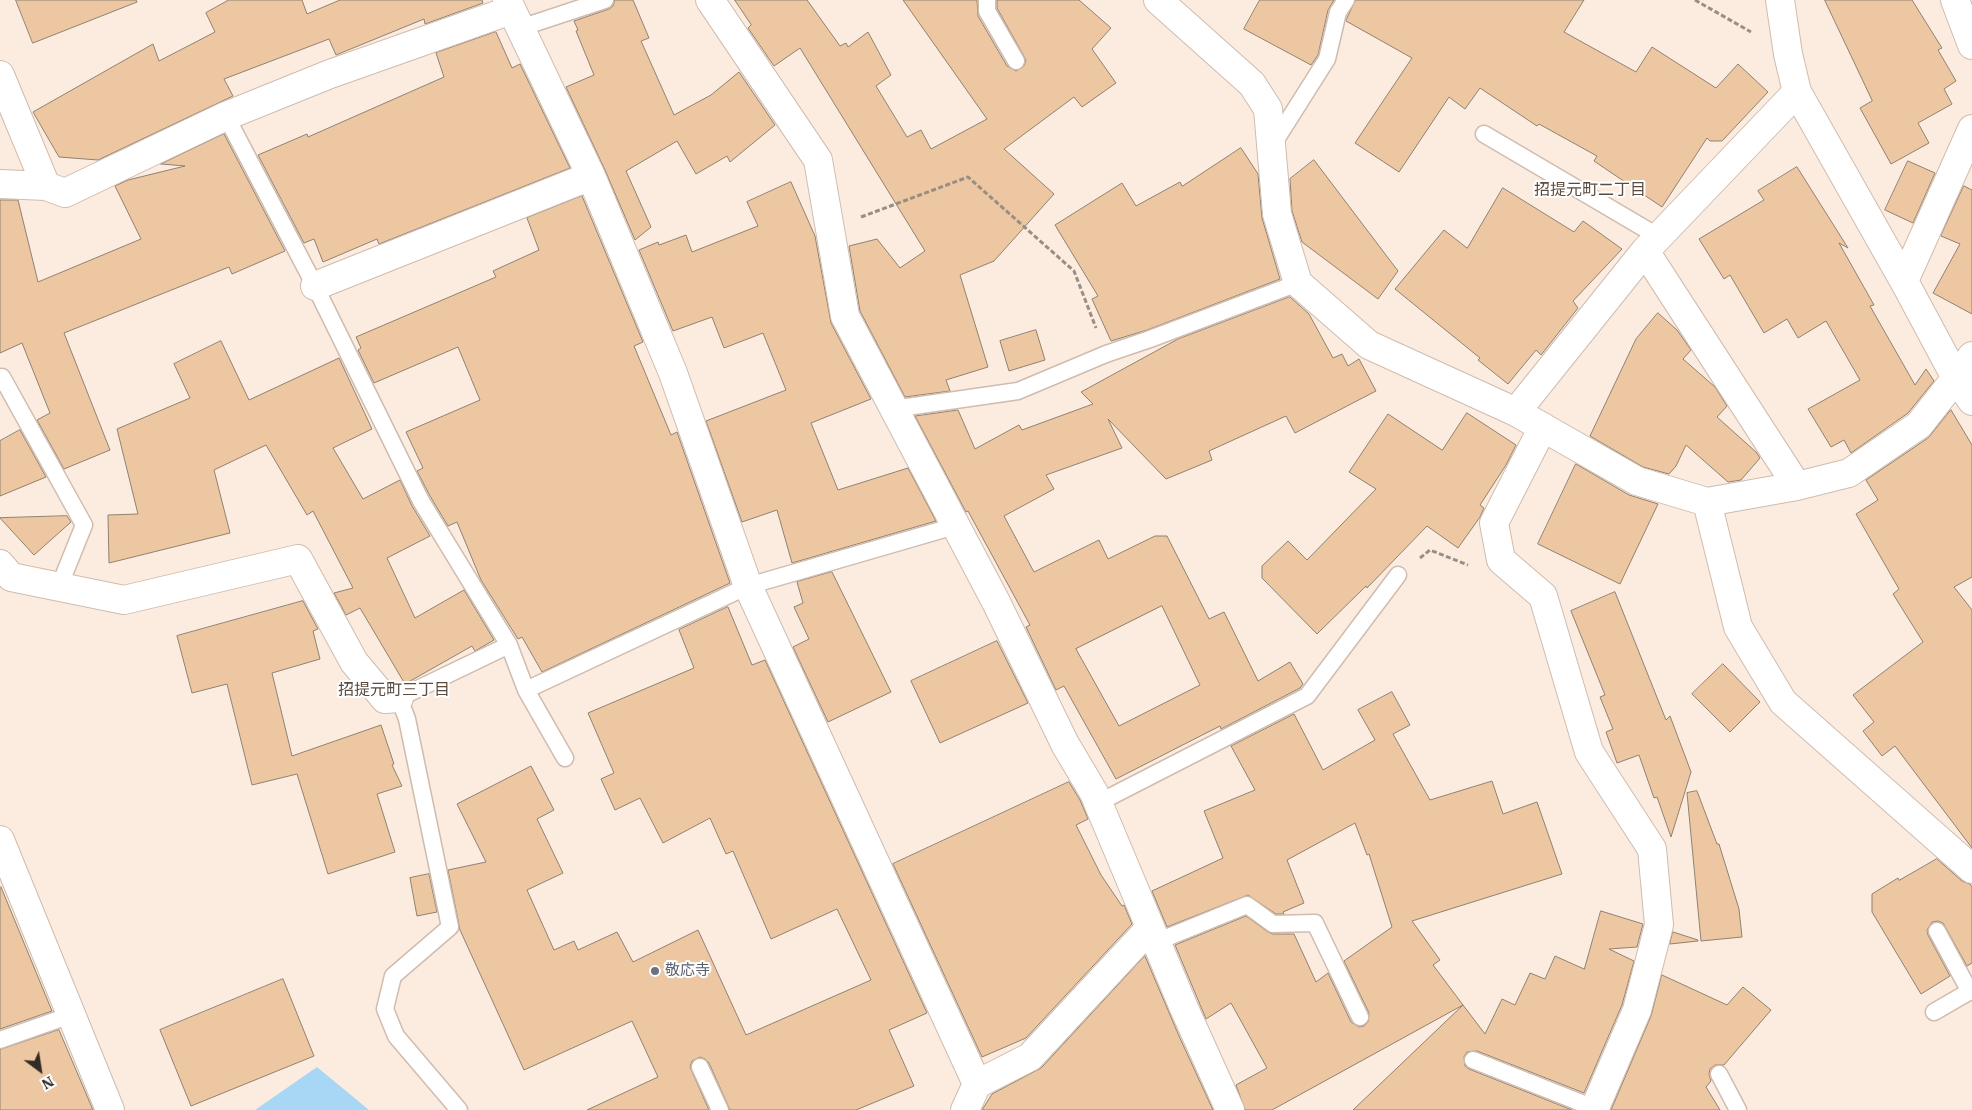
<!DOCTYPE html>
<meta charset="utf-8">
<style>
body{margin:0}
#map{position:relative;width:1972px;height:1110px;overflow:hidden;background:#fcece0;font-family:"IBM Plex Serif",serif}
canvas{display:block}
.north{position:absolute;left:15px;top:1045px;width:50px;height:50px;-webkit-text-stroke:4px #fff;paint-order:stroke;rotate:149deg;font-size:14px;font-weight:700;line-height:20px;text-align:center;color:#332c26}
.north::after{content:'';display:block;margin:auto;width:18px;height:22px;background:#332c26;clip-path:polygon(50% 0,100% 100%,50% 72%,0 100%)}
</style>
<div id="map">
<canvas width="1972" height="1110"></canvas>
<div class="north">N</div>
</div>
<script>
const ctx = document.querySelector('canvas').getContext('2d');
ctx.lineJoin = 'round';
function paint(path, color) {
  ctx.fillStyle = color;
  ctx.fill(path, 'evenodd');
}
function stroke(path, color, width, dash) {
  ctx.strokeStyle = color;
  ctx.lineWidth = width;
  ctx.lineCap = dash ? 'butt' : 'round';
  ctx.setLineDash(dash || []);
  ctx.stroke(path);
}
function drawText(font, color, halo, rows, align = 'center') {
  ctx.font = font + ' "IBM Plex Serif","Noto Sans JP",serif';
  ctx.lineWidth = 4;
  ctx.setLineDash([]);
  ctx.textBaseline = 'middle';
  ctx.strokeStyle = halo;
  ctx.fillStyle = color;
  for (const [text, x, y, turn = 0] of rows) {
    ctx.save();
    ctx.translate(x, y);
    ctx.rotate((+turn || 0) * Math.PI / 180);
    ctx.textAlign = isNaN(turn) ? turn : align;
    if (halo) ctx.strokeText(text, 0, 0);
    ctx.fillText(text, 0, 0);
    ctx.restore();
  }
}
paint(new Path2D(`
 M 317,1067 L 369,1110 L 255,1110 Z`), '#a7d7f4');
const building = new Path2D(`
 M 16,0 L 136,0 L 137,2 L 33,43 Z
 M 229,0 L 302,0 L 307,14 L 340,0 L 482,0 L 483,3 L 425,24 L 424,19 L 336,55 L 329,39 L 224,79 L 233,96 L 98,160 L 59,157 L 33,112 L 153,44 L 159,61 L 215,32 L 206,13 Z
 M 615,0 L 633,0 L 649,38 L 641,41 L 674,115 L 711,95 L 739,72 L 775,125 L 730,162 L 727,156 L 696,174 L 677,141 L 626,171 L 651,227 L 635,240 L 605,170 L 566,87 L 594,75 L 576,31 L 578,30 L 574,21 L 609,9 L 613,6 Z
 M 735,0 L 807,0 L 840,46 L 846,43 L 848,47 L 868,32 L 891,75 L 876,86 L 907,137 L 921,130 L 931,149 L 987,119 L 903,0 L 977,0 L 978,16 L 1007,66 L 1016,71 L 1024,66 L 1026,60 L 997,8 L 997,0 L 1079,0 L 1111,28 L 1092,49 L 1116,83 L 1082,107 L 1074,97 L 1004,149 L 1054,194 L 994,261 L 960,275 L 988,367 L 946,380 L 950,391 L 905,397 L 860,311 L 849,246 L 877,239 L 900,268 L 925,251 L 800,48 L 774,66 L 748,28 L 751,25 Z
 M 1260,0 L 1334,0 L 1328,10 L 1318,55 L 1311,65 L 1244,29 Z
 M 1356,0 L 1584,0 L 1564,32 L 1636,72 L 1652,47 L 1716,88 L 1738,64 L 1768,92 L 1722,141 L 1710,141 L 1707,138 L 1662,207 L 1594,161 L 1597,156 L 1539,124 L 1537,126 L 1480,88 L 1465,109 L 1449,97 L 1399,172 L 1355,143 L 1412,58 L 1346,21 Z
 M 1825,0 L 1912,0 L 1942,48 L 1938,50 L 1956,81 L 1944,89 L 1952,104 L 1918,123 L 1929,143 L 1891,164 L 1860,108 L 1872,101 Z
 M 496,32 L 512,68 L 520,64 L 570,168 L 379,244 L 377,239 L 323,262 L 314,239 L 304,243 L 258,155 L 307,134 L 308,137 L 444,77 L 436,53 Z
 M 224,134 L 285,251 L 232,274 L 229,267 L 64,333 L 110,450 L 64,469 L 37,420 L 50,413 L 22,343 L 0,353 L 0,200 L 18,200 L 38,282 L 141,239 L 115,186 L 128,180 L 185,166 L 161,164 Z
 M 1241,148 L 1258,174 L 1262,218 L 1280,279 L 1147,330 L 1111,341 L 1092,299 L 1098,296 L 1055,225 L 1122,183 L 1136,206 L 1180,182 L 1182,186 Z
 M 1314,160 L 1398,271 L 1378,299 L 1302,242 L 1292,211 L 1290,179 Z
 M 1908,161 L 1935,173 L 1913,223 L 1885,210 Z
 M 1797,167 L 1848,248 L 1839,243 L 1874,305 L 1870,306 L 1915,385 L 1926,369 L 1934,381 L 1908,413 L 1851,453 L 1844,440 L 1831,447 L 1808,409 L 1860,380 L 1826,321 L 1798,338 L 1787,319 L 1764,333 L 1730,275 L 1724,279 L 1699,239 L 1764,200 L 1758,191 Z
 M 791,182 L 815,236 L 831,323 L 871,399 L 811,423 L 838,490 L 908,468 L 936,521 L 792,563 L 777,510 L 742,522 L 706,421 L 786,390 L 763,333 L 724,348 L 712,317 L 673,331 L 639,250 L 658,242 L 659,245 L 686,235 L 692,252 L 758,226 L 747,202 Z
 M 1964,186 L 1972,190 L 1972,314 L 1933,293 L 1960,244 L 1941,236 Z
 M 1503,188 L 1574,232 L 1583,221 L 1622,249 L 1573,301 L 1578,308 L 1541,355 L 1536,350 L 1508,384 L 1478,360 L 1480,358 L 1395,289 L 1444,230 L 1467,248 Z
 M 582,196 L 643,342 L 634,346 L 671,435 L 677,432 L 730,583 L 542,672 L 522,637 L 518,639 L 481,580 L 457,522 L 448,526 L 430,496 L 417,471 L 423,468 L 406,432 L 480,400 L 458,347 L 374,383 L 358,350 L 361,348 L 356,337 L 496,277 L 493,271 L 539,250 L 527,218 Z
 M 1290,297 L 1309,314 L 1333,358 L 1342,354 L 1348,366 L 1359,359 L 1376,391 L 1295,433 L 1286,416 L 1209,451 L 1212,460 L 1166,479 L 1108,419 L 1122,448 L 1046,475 L 1054,489 L 1004,516 L 1034,572 L 1099,540 L 1108,559 L 1155,536 L 1167,536 L 1209,619 L 1224,612 L 1258,681 L 1290,662 L 1303,684 L 1300,688 L 1221,729 L 1220,726 L 1116,779 L 1064,686 L 1056,690 L 1026,627 L 1030,625 L 968,511 L 966,512 L 915,416 L 958,410 L 975,449 L 1019,425 L 1022,430 L 1093,404 L 1081,392 L 1178,339 ZM 1162,606 L 1200,685 L 1119,726 L 1076,649 Z
 M 1658,313 L 1677,330 L 1691,350 L 1683,359 L 1715,387 L 1727,406 L 1717,417 L 1756,452 L 1760,458 L 1741,480 L 1728,482 L 1686,445 L 1676,466 L 1669,474 L 1643,467 L 1590,436 L 1636,339 Z
 M 1036,330 L 1045,360 L 1009,371 L 1000,341 Z
 M 221,341 L 249,400 L 339,358 L 372,429 L 333,448 L 363,499 L 400,480 L 412,506 L 430,536 L 387,558 L 415,618 L 464,590 L 494,640 L 475,651 L 472,646 L 405,684 L 360,608 L 346,615 L 334,593 L 353,588 L 313,511 L 307,515 L 266,445 L 214,470 L 230,533 L 109,563 L 108,515 L 138,514 L 117,429 L 190,398 L 174,364 Z
 M 1951,410 L 1972,445 L 1972,577 L 1954,587 L 1972,610 L 1972,848 L 1895,746 L 1882,756 L 1863,731 L 1874,722 L 1853,695 L 1923,642 L 1893,594 L 1899,589 L 1856,514 L 1878,500 L 1866,480 L 1928,438 Z
 M 1467,413 L 1516,445 L 1506,465 L 1480,505 L 1484,508 L 1480,517 L 1458,548 L 1427,526 L 1367,588 L 1366,586 L 1317,634 L 1262,578 L 1262,566 L 1288,541 L 1307,560 L 1376,489 L 1349,472 L 1388,414 L 1442,450 Z
 M 20,430 L 46,477 L 0,496 L 0,441 Z
 M 1576,464 L 1629,495 L 1658,504 L 1620,584 L 1538,544 Z
 M 67,516 L 71,522 L 34,555 L 0,518 Z
 M 832,572 L 891,692 L 828,722 L 793,647 L 809,639 L 794,607 L 803,603 L 797,582 Z
 M 1615,592 L 1666,720 L 1670,716 L 1691,772 L 1671,837 L 1657,797 L 1654,798 L 1639,755 L 1617,763 L 1606,732 L 1613,729 L 1600,697 L 1605,695 L 1571,611 Z
 M 303,601 L 318,629 L 313,631 L 320,659 L 272,673 L 292,756 L 381,725 L 394,764 L 392,765 L 402,786 L 377,794 L 395,852 L 328,874 L 297,774 L 252,785 L 227,684 L 192,693 L 177,636 Z
 M 728,607 L 752,665 L 765,660 L 927,1013 L 889,1030 L 914,1086 L 856,1110 L 730,1110 L 709,1063 L 705,1059 L 700,1057 L 692,1061 L 690,1067 L 709,1110 L 587,1110 L 658,1077 L 632,1021 L 524,1070 L 460,930 L 448,870 L 486,862 L 457,804 L 531,766 L 554,810 L 537,819 L 563,873 L 527,890 L 554,950 L 574,941 L 578,950 L 617,932 L 633,962 L 698,930 L 746,1035 L 871,980 L 837,909 L 771,939 L 733,851 L 726,854 L 710,818 L 663,843 L 640,798 L 615,810 L 601,779 L 614,773 L 588,713 L 694,668 L 679,630 Z
 M 997,641 L 1028,703 L 940,743 L 911,681 Z
 M 1723,664 L 1760,702 L 1730,732 L 1692,694 Z
 M 1392,692 L 1410,725 L 1393,734 L 1430,800 L 1492,781 L 1503,814 L 1537,802 L 1562,874 L 1412,921 L 1440,960 L 1433,965 L 1463,1005 L 1272,1110 L 1245,1110 L 1236,1085 L 1267,1068 L 1231,1003 L 1206,1019 L 1175,945 L 1246,916 L 1268,932 L 1273,934 L 1294,934 L 1316,982 L 1328,973 L 1351,1022 L 1359,1027 L 1364,1026 L 1368,1022 L 1369,1013 L 1344,961 L 1392,927 L 1369,854 L 1367,855 L 1355,823 L 1287,860 L 1304,903 L 1283,912 L 1284,914 L 1276,914 L 1248,895 L 1167,927 L 1152,891 L 1223,858 L 1204,811 L 1255,790 L 1231,746 L 1294,714 L 1323,770 L 1375,740 L 1358,710 Z
 M 1069,782 L 1080,800 L 1088,819 L 1076,825 L 1101,875 L 1122,906 L 1124,905 L 1132,924 L 1026,1038 L 982,1057 L 893,864 Z
 M 1697,791 L 1717,844 L 1719,844 L 1739,909 L 1742,937 L 1701,941 L 1687,793 Z
 M 1937,859 L 1962,881 L 1970,884 L 1972,887 L 1972,963 L 1967,966 L 1943,923 L 1938,921 L 1932,922 L 1927,930 L 1928,935 L 1950,976 L 1921,994 L 1872,912 L 1872,894 L 1898,878 L 1899,880 Z
 M 429,874 L 437,912 L 417,916 L 410,878 Z
 M 1,887 L 52,1011 L 0,1029 L 0,888 Z
 M 1601,911 L 1643,924 L 1637,947 L 1609,949 L 1634,961 L 1622,1005 L 1584,1093 L 1477,1051 L 1467,1052 L 1464,1057 L 1465,1066 L 1469,1069 L 1572,1110 L 1353,1110 L 1463,1005 L 1485,1034 L 1502,999 L 1515,1005 L 1530,973 L 1545,979 L 1555,956 L 1584,969 Z
 M 1673,932 L 1698,940 L 1698,941 L 1670,944 Z
 M 1145,956 L 1179,1036 L 1213,1110 L 982,1110 L 992,1094 L 1041,1068 Z
 M 1662,975 L 1727,1005 L 1743,987 L 1771,1010 L 1724,1065 L 1715,1065 L 1710,1069 L 1709,1074 L 1711,1081 L 1706,1087 L 1720,1110 L 1611,1110 L 1651,1016 Z
 M 283,979 L 314,1056 L 191,1106 L 160,1030 Z
 M 59,1030 L 93,1110 L 0,1110 L 0,1050 Z`);
paint(building, '#ecc7a2');
stroke(building, '#908171', 1);
const lane = new Path2D(`
 M 987,0 L 987,11 L 1016,61
 M 520,28 L 605,0
 M 226,116 L 315,286 L 421,501 L 509,645 L 526,690 L 565,758
 M 1484,134 L 1659,237
 M 1272,146 L 1327,59 L 1338,12 L 1346,0
 M 2,377 L 84,525 L 59,587
 M 893,409 L 1018,391 L 1106,354 L 1150,339 L 1298,283
 M 526,690 L 748,586 L 955,526
 M 1098,803 L 1307,696 L 1398,575
 M 1937,931 L 1970,992
 M 1156,942 L 1247,905 L 1273,924 L 1315,923 L 1360,1017
 M 1934,1012 L 1972,990
 M 0,1040 L 71,1015
 M 1473,1060 L 1594,1108
 M 700,1067 L 720,1110
 M 1719,1074 L 1738,1110
 M 459,1110 L 396,1036 L 385,1009 L 393,976 L 450,927 L 407,719 L 399,698 L 509,645`);
const street = new Path2D(`
 M 507,0 L 591,176 L 673,373 L 748,586 L 977,1084
 M 710,0 L 818,160 L 845,316 L 996,602 L 1065,744 L 1094,793 L 1184,1008 L 1230,1110
 M 1158,0 L 1252,84 L 1268,109 L 1277,214 L 1298,283 L 1369,345 L 1516,412 L 1637,481 L 1707,502 L 1797,486 L 1849,473 L 1919,425 L 1956,378 L 1904,281 L 1797,92
 M 1955,0 L 1972,45
 M 0,75 L 46,186
 M 0,184 L 46,186 L 65,193 L 226,116 L 330,74 L 511,10
 M 1645,251 L 1797,486
 M 1904,281 L 1972,129
 M 315,286 L 591,176
 M 1972,356 L 1956,378 L 1972,401
 M 1516,412 L 1645,251 L 1797,92 L 1788,54 L 1780,0
 M 1543,427 L 1494,523 L 1501,560 L 1543,596 L 1589,752 L 1652,849 L 1659,925 L 1637,1010 L 1594,1110
 M 1707,502 L 1738,627 L 1783,702 L 1972,869
 M 0,564 L 11,577 L 124,600 L 298,559 L 354,662 L 385,699 L 399,698
 M 0,840 L 110,1110
 M 965,1110 L 977,1084 L 1030,1057 L 1150,928`);
stroke(lane, '#cfbcae', 19);
stroke(street, '#cfbcae', 30);
stroke(new Path2D(`
 M 1695,0 L 1751,32
 M 861,217 L 968,177 L 1074,271 L 1096,328
 M 1420,558 L 1430,550 L 1468,565`), '#998d84', 3, [5, 2.5]);
stroke(lane, '#fff', 16);
stroke(street, '#fff', 28);
for (const [x, y, r, color] of [
 [655,971,5,"#6b7280"]
]) {
  const dot = new Path2D();
  dot.arc(x, y, r, 0, 2 * Math.PI);
  ctx.fillStyle = color;
  ctx.fill(dot);
  stroke(dot, '#fff', 2);
}
drawText('15px', '#5b616d', '#fff', [
 ["敬応寺",665,971]
], 'left');
drawText('16px', '#5b4b3f', '#fff', [
 ["招提元町二丁目",1590,190],
 ["招提元町三丁目",394,690]
]);
</script>
